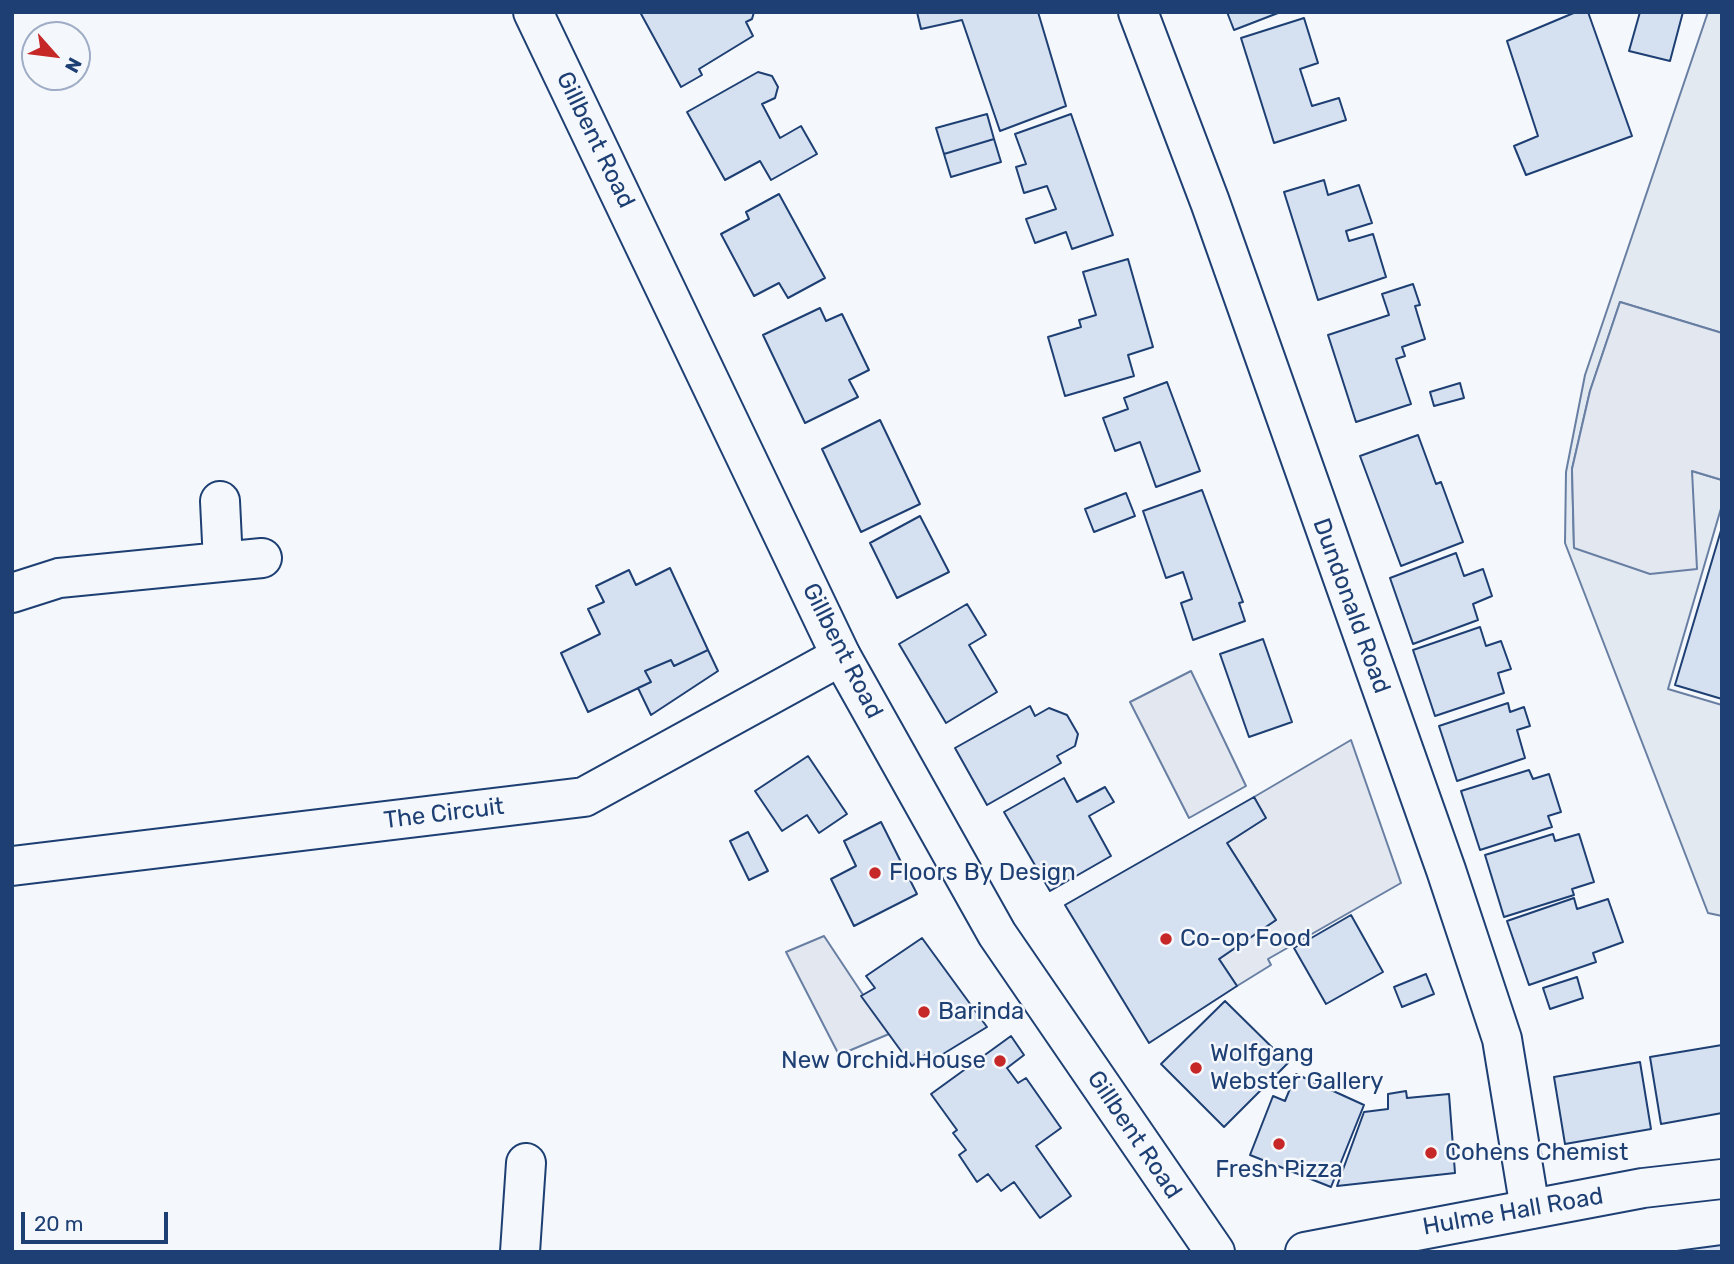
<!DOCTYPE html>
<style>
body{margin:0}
#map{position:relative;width:1734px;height:1264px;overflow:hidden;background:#f4f7fb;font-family:Rubik,sans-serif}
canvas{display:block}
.frame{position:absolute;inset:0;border:14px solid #1d3f73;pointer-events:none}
.north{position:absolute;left:21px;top:21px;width:70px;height:70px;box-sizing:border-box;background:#f4f7fb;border:2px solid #9eadc5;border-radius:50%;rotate:118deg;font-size:19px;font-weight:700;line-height:28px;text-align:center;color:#1d3f73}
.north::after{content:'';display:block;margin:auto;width:24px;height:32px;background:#c62828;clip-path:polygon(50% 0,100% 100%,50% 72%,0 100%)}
.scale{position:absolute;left:21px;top:1212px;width:147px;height:32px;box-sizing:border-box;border:4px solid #1d3f73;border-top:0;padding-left:9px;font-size:21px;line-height:24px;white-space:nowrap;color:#1d3f73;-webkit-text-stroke:5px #f4f7fb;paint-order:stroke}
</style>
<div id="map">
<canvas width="1734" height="1264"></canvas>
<div class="frame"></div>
<div class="north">N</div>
<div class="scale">20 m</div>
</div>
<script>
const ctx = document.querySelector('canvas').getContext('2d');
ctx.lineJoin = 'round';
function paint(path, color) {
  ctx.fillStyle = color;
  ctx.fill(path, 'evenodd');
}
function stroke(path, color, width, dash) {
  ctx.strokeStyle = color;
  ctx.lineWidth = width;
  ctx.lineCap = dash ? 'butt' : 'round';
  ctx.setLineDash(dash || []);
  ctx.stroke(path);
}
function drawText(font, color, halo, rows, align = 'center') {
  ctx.font = font + ' Rubik,sans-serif';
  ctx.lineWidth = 5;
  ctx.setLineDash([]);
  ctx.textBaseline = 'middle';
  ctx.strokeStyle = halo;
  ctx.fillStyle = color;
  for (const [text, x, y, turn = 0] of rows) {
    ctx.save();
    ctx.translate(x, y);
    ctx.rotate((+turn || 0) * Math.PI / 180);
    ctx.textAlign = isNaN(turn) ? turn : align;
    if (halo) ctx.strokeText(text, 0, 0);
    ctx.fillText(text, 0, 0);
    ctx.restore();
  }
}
const green = new Path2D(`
 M 1708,12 L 1722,12 L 1722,333 L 1620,302 L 1590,391 L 1572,469 L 1574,547 L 1692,471 L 1722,480 L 1722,505 L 1668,689 L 1722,705 L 1722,916 L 1708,913 L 1565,543 L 1566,472 L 1585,375 Z`);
paint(green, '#e3e9f0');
stroke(green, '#687fa3', 2);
const parking = new Path2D(`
 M 1620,302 L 1722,333 L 1722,480 L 1692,471 L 1697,569 L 1650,574 L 1574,548 L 1572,469 L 1590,391 Z
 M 1191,671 L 1246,786 L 1189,818 L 1130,702 Z
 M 1351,740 L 1401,883 L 1268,959 L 1271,965 L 1237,986 L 1219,959 L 1276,920 L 1227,843 L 1265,818 L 1254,797 Z
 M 824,936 L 889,1034 L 839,1055 L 786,952 Z`);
paint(parking, '#e3e8f0');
stroke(parking, '#687fa3', 2);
const building = new Path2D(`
 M 640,12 L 754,12 L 752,19 L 746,22 L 753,36 L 699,69 L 702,75 L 681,87 Z
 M 917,12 L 1038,12 L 1066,106 L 1000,131 L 962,20 L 921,29 Z
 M 1227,12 L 1278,12 L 1278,13 L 1234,30 Z
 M 1576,12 L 1588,12 L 1632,136 L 1526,175 L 1514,146 L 1538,136 L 1507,41 Z
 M 1640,12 L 1683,12 L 1670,61 L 1629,51 Z
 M 1304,18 L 1318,63 L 1300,69 L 1312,106 L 1339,98 L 1346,120 L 1274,143 L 1241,38 Z
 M 758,72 L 772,76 L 778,87 L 775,98 L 762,104 L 780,138 L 801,126 L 817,154 L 771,180 L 760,161 L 725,180 L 687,112 Z
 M 987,114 L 994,139 L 944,154 L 936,128 Z
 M 1071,114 L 1113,235 L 1072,249 L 1066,232 L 1035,243 L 1026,219 L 1056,209 L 1047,186 L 1024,193 L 1016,167 L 1026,164 L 1015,134 Z
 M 994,139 L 1001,162 L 951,177 L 944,154 Z
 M 1324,180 L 1328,195 L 1359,185 L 1372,223 L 1346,231 L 1349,241 L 1373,234 L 1386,277 L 1318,300 L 1284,192 Z
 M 779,194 L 825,278 L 788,298 L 779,283 L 754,296 L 721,234 L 749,219 L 746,212 Z
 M 1128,259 L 1153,347 L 1128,355 L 1134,376 L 1065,396 L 1048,337 L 1081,327 L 1079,320 L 1096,315 L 1083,272 Z
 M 1413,284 L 1420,305 L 1415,306 L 1425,339 L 1402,347 L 1405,356 L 1396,359 L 1411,404 L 1356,422 L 1328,335 L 1389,315 L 1382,294 Z
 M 820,308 L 826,321 L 842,314 L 869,370 L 849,380 L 858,397 L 805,423 L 763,335 Z
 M 1167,382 L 1200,471 L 1156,487 L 1140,442 L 1115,451 L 1103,418 L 1128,409 L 1124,398 Z
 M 1460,383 L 1464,398 L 1434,406 L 1430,392 Z
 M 880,420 L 920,504 L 861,532 L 822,449 Z
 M 1418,435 L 1436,484 L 1441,482 L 1463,542 L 1401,566 L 1360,456 Z
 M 1202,490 L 1243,602 L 1239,603 L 1245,621 L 1193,640 L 1181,603 L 1192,599 L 1183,572 L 1166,578 L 1143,511 Z
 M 1126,493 L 1135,516 L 1094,532 L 1085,509 Z
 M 920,516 L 949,572 L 897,598 L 870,543 Z
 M 1722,527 L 1722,699 L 1675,685 Z
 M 1456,553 L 1464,576 L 1483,569 L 1492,596 L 1473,604 L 1478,620 L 1413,644 L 1390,578 Z
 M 670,568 L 708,650 L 674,666 L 671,660 L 645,671 L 651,682 L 588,712 L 561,653 L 600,634 L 588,609 L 604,602 L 596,586 L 629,570 L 636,585 Z
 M 967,604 L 986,635 L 969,645 L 997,692 L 946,723 L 899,644 Z
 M 1480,627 L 1486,646 L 1501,641 L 1511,669 L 1498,673 L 1504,693 L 1435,716 L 1413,650 Z
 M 1263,639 L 1292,722 L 1249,737 L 1220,654 Z
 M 708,650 L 718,671 L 651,715 L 638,688 L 651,682 L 645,671 L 671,660 L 674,666 Z
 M 1508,703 L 1510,712 L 1524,707 L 1530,726 L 1517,730 L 1525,758 L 1457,781 L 1439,726 Z
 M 1030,706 L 1035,716 L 1049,708 L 1067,715 L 1078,734 L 1075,746 L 1057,756 L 1061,763 L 987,805 L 955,748 Z
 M 808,756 L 847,814 L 819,833 L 807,815 L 782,831 L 755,791 Z
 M 1529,770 L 1533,779 L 1549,774 L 1561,812 L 1548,816 L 1552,827 L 1480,850 L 1461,791 Z
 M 1064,778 L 1077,802 L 1105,787 L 1114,802 L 1089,816 L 1111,856 L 1050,891 L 1004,812 Z
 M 1254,797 L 1266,818 L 1227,843 L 1276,920 L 1219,959 L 1237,986 L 1149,1043 L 1065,905 Z
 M 881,822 L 917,894 L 854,926 L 831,879 L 856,866 L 844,841 Z
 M 748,832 L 768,871 L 749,880 L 730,841 Z
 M 1553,834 L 1555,841 L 1579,834 L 1594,882 L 1572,889 L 1574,895 L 1504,917 L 1485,855 Z
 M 1574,898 L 1577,909 L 1608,899 L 1623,942 L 1593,953 L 1596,962 L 1529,985 L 1507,921 Z
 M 1351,915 L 1383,972 L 1326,1004 L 1294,948 Z
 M 922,938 L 987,1027 L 930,1062 L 925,1055 L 912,1066 L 861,996 L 875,988 L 866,976 Z
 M 1426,974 L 1434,994 L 1402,1007 L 1394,987 Z
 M 1577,977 L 1583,998 L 1550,1009 L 1543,988 Z
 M 1225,1001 L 1288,1063 L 1224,1127 L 1161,1064 Z
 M 1011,1036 L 1024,1055 L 1007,1068 L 1018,1083 L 1026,1078 L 1061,1128 L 1036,1146 L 1071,1196 L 1040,1218 L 1014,1182 L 1001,1191 L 988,1174 L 977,1182 L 959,1155 L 966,1150 L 953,1133 L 957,1130 L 931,1094 Z
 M 1722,1045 L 1722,1113 L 1661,1124 L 1650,1057 Z
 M 1640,1062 L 1651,1129 L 1565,1144 L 1554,1077 Z
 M 1296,1074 L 1364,1105 L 1331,1187 L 1250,1155 L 1273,1096 L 1285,1101 Z
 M 1406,1091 L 1407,1098 L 1449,1094 L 1455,1173 L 1337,1186 L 1364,1112 L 1388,1109 L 1388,1094 Z
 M 1722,1245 L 1722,1252 L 1669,1252 Z`);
paint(building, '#d5e0f0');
stroke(building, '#1d3f73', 2);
const street = new Path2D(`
 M 1138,12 L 1210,202 L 1446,870 L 1502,1039 L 1530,1209
 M 220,501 L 223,562
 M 12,593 L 59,578 L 262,558
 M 12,866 L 584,797 L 841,656
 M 520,1252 L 526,1163`);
const secondary = new Path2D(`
 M 533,12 L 841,656 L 997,934 L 1215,1252
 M 1305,1252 L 1643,1188 L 1722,1179`);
stroke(street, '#1d3f73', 42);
stroke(secondary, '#1d3f73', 42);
stroke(street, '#f4f7fb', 38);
stroke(secondary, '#f4f7fb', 38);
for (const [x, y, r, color] of [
 [875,873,7,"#c62828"],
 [1166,939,7,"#c62828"],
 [924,1012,7,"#c62828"],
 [1000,1061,7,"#c62828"],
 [1196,1068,7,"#c62828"],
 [1279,1144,7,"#c62828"],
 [1431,1153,7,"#c62828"]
]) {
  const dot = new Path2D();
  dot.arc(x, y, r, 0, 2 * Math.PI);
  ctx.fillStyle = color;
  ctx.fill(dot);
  stroke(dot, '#f4f7fb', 2.5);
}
drawText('24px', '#1d3f73', '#f4f7fb', [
 ["Gillbent Road",595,140,64],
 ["Dundonald Road",1351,606,70],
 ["Gillbent Road",842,651,63],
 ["The Circuit",444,814,-7],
 ["Gillbent Road",1134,1135,56],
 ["Hulme Hall Road",1513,1212,-10]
]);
drawText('24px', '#1d3f73', '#f4f7fb', [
 ["Floors By Design",889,873],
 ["Co-op Food",1180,939],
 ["Barinda",938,1012],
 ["Wolfgang",1210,1054],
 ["Webster Gallery",1210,1082],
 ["New Orchid House",986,1061,"right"],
 ["Cohens Chemist",1445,1153],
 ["Fresh Pizza",1279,1170,"center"]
], 'left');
</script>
